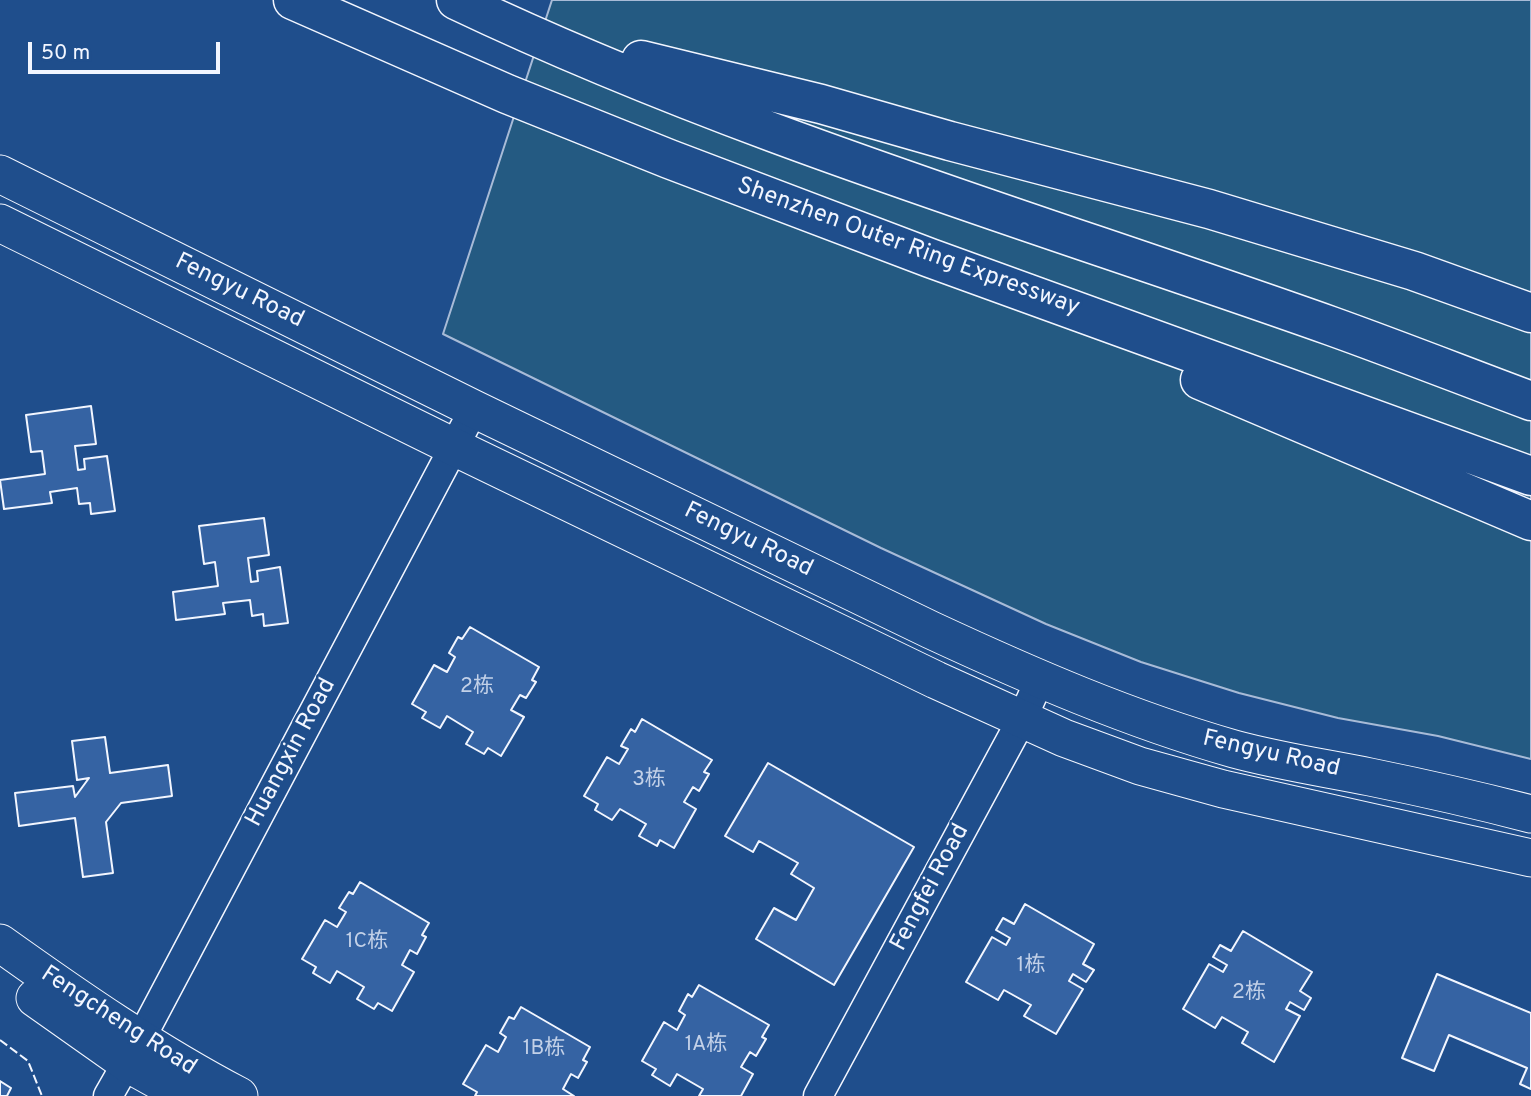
<!DOCTYPE html>
<meta charset="utf-8">
<style>
body{margin:0}
#map{position:relative;width:1531px;height:1096px;overflow:hidden;background:#1f4e8c;font-family:Overpass,sans-serif}
canvas{display:block}
.scale{position:absolute;left:28px;top:42px;width:192px;height:32px;box-sizing:border-box;border:4px solid #f2f6ff;border-top:0;padding-left:9px;font-size:21px;line-height:24px;white-space:nowrap;color:#f2f6ff;-webkit-text-stroke:5px #1f4e8c;paint-order:stroke}
</style>
<div id="map">
<canvas width="1531" height="1096"></canvas>
<div class="scale">50 m</div>
</div>
<script>
const ctx = document.querySelector('canvas').getContext('2d');
ctx.lineJoin = 'round';
function paint(path, color) {
  ctx.fillStyle = color;
  ctx.fill(path, 'evenodd');
}
function stroke(path, color, width, dash) {
  ctx.strokeStyle = color;
  ctx.lineWidth = width;
  ctx.lineCap = dash ? 'butt' : 'round';
  ctx.setLineDash(dash || []);
  ctx.stroke(path);
}
function drawText(font, color, halo, rows, align = 'center') {
  ctx.font = font + ' Overpass,"Noto Sans SC",sans-serif';
  ctx.lineWidth = 5;
  ctx.setLineDash([]);
  ctx.textBaseline = 'middle';
  ctx.strokeStyle = halo;
  ctx.fillStyle = color;
  for (const [text, x, y, turn = 0] of rows) {
    ctx.save();
    ctx.translate(x, y);
    ctx.rotate((+turn || 0) * Math.PI / 180);
    ctx.textAlign = isNaN(turn) ? turn : align;
    if (halo) ctx.strokeText(text, 0, 0);
    ctx.fillText(text, 0, 0);
    ctx.restore();
  }
}
const green = new Path2D(`
 M 552,0 L 1531,0 L 1531,759 L 1438,736 L 1338,718 L 1239,693 L 1141,662 L 1046,624 L 881,548 L 443,334 Z`);
paint(green, '#245a82');
stroke(green, '#a8bbd7', 2);
const building = new Path2D(`
 M 91,406 L 96,444 L 75,446 L 78,470 L 85,469 L 84,459 L 107,456 L 115,511 L 91,514 L 90,503 L 79,504 L 77,488 L 50,492 L 52,503 L 4,509 L 0,480 L 45,474 L 42,451 L 31,452 L 26,415 Z
 M 264,518 L 269,555 L 248,558 L 251,582 L 258,581 L 257,571 L 280,567 L 288,623 L 264,626 L 263,614 L 252,616 L 250,600 L 223,603 L 225,614 L 176,620 L 173,592 L 218,586 L 215,562 L 204,564 L 199,526 Z
 M 470,627 L 539,667 L 532,680 L 536,682 L 526,698 L 520,695 L 511,710 L 524,717 L 501,756 L 488,748 L 484,754 L 466,744 L 473,732 L 447,716 L 440,728 L 422,718 L 426,712 L 412,704 L 434,665 L 447,672 L 455,657 L 449,653 L 458,637 L 462,639 Z
 M 642,719 L 712,760 L 704,772 L 709,774 L 699,791 L 693,787 L 684,802 L 696,809 L 674,848 L 660,840 L 657,846 L 639,836 L 646,824 L 620,809 L 612,820 L 595,810 L 598,804 L 584,796 L 607,757 L 619,764 L 628,749 L 621,746 L 631,729 L 635,732 Z
 M 105,737 L 110,773 L 168,765 L 172,796 L 121,803 L 106,822 L 113,873 L 83,877 L 75,818 L 19,826 L 15,793 L 73,786 L 75,797 L 89,778 L 77,780 L 72,741 Z
 M 768,763 L 914,847 L 834,985 L 756,939 L 774,908 L 796,920 L 814,888 L 791,874 L 798,863 L 759,841 L 753,852 L 725,836 Z
 M 360,882 L 429,923 L 422,935 L 426,937 L 417,954 L 410,950 L 402,965 L 414,972 L 392,1011 L 378,1003 L 374,1009 L 357,999 L 364,987 L 337,971 L 330,983 L 313,973 L 316,967 L 302,959 L 325,920 L 337,927 L 346,912 L 339,908 L 349,892 L 353,894 Z
 M 1025,904 L 1094,944 L 1083,964 L 1094,970 L 1086,982 L 1073,974 L 1069,981 L 1083,989 L 1056,1034 L 1024,1016 L 1031,1005 L 1004,990 L 998,1000 L 966,982 L 992,937 L 1006,945 L 1010,938 L 996,930 L 1003,918 L 1014,924 Z
 M 1243,931 L 1312,972 L 1300,991 L 1311,998 L 1304,1010 L 1290,1002 L 1286,1009 L 1300,1016 L 1274,1062 L 1242,1043 L 1248,1032 L 1222,1017 L 1215,1028 L 1183,1009 L 1209,964 L 1223,972 L 1227,965 L 1213,957 L 1220,945 L 1231,951 Z
 M 1437,974 L 1531,1013 L 1531,1089 L 1520,1084 L 1527,1068 L 1449,1035 L 1434,1071 L 1402,1058 Z
 M 699,985 L 769,1025 L 762,1037 L 766,1039 L 756,1056 L 750,1052 L 741,1067 L 753,1074 L 741,1096 L 699,1096 L 703,1089 L 677,1074 L 670,1086 L 652,1075 L 656,1069 L 642,1061 L 664,1022 L 677,1030 L 685,1015 L 679,1011 L 688,994 L 692,997 Z
 M 521,1007 L 590,1047 L 583,1060 L 587,1062 L 578,1078 L 571,1074 L 563,1089 L 574,1096 L 475,1096 L 477,1092 L 463,1084 L 486,1045 L 498,1052 L 506,1037 L 500,1033 L 509,1017 L 514,1019 Z
 M 0,1081 L 11,1088 L 7,1096 L 0,1096 Z`);
paint(building, '#3563a3');
stroke(building, '#f2f6ff', 2);
const minor = new Path2D(`
 M 108,1096 L 140,1040 L 474,409
 M 818,1096 L 1022,719 L 1040,679`);
const major = new Path2D(`
 M 0,174 L 474,409 L 931,630 C 1030,676 1129,719 1234,749 C 1278,761 1325,768 1370,777 C 1424,788 1477,800 1531,814
 M 0,223 L 454,447 L 936,680 L 1064,738 L 1140,766 L 1223,789 L 1531,858
 M 0,943 C 77,998 155,1052 239,1096
 M 35,998 L 127,1063 L 186,1096`);
const highway = new Path2D(`
 M 293,0 L 507,94 L 669,159 L 930,258 L 1531,476
 M 456,0 C 737,134 1038,222 1331,326 C 1398,350 1464,376 1531,401
 M 641,60 L 821,104 L 950,141 L 1209,209 L 1414,271 L 1531,313
 M 1200,380 L 1531,521`);
stroke(minor, '#f2f6ff', 31);
stroke(major, '#f2f6ff', 39);
stroke(highway, '#f2f6ff', 41);
stroke(minor, '#1f4e8c', 28);
stroke(major, '#1f4e8c', 37);
stroke(highway, '#1f4e8c', 38);
stroke(new Path2D(`
 M 0,1040 L 28,1061 L 42,1096`), '#f2f6ff', 2, [9, 3.5]);
drawText('21px', '#c3d1e8', null, [
 ["2栋",477,688],
 ["3栋",649,781],
 ["1C栋",367,943],
 ["1栋",1031,967],
 ["2栋",1249,994],
 ["1A栋",706,1046],
 ["1B栋",544,1050]
]);
drawText('24px', '#f2f6ff', '#1f4e8c', [
 ["Shenzhen Outer Ring Expressway",908,248,20],
 ["Fengyu Road",239,292,26],
 ["Fengyu Road",748,541,26],
 ["Huangxin Road",292,753,-62],
 ["Fengyu Road",1271,755,13],
 ["Fengfei Road",931,888,-62],
 ["Fengcheng Road",118,1022,33]
]);
</script>
